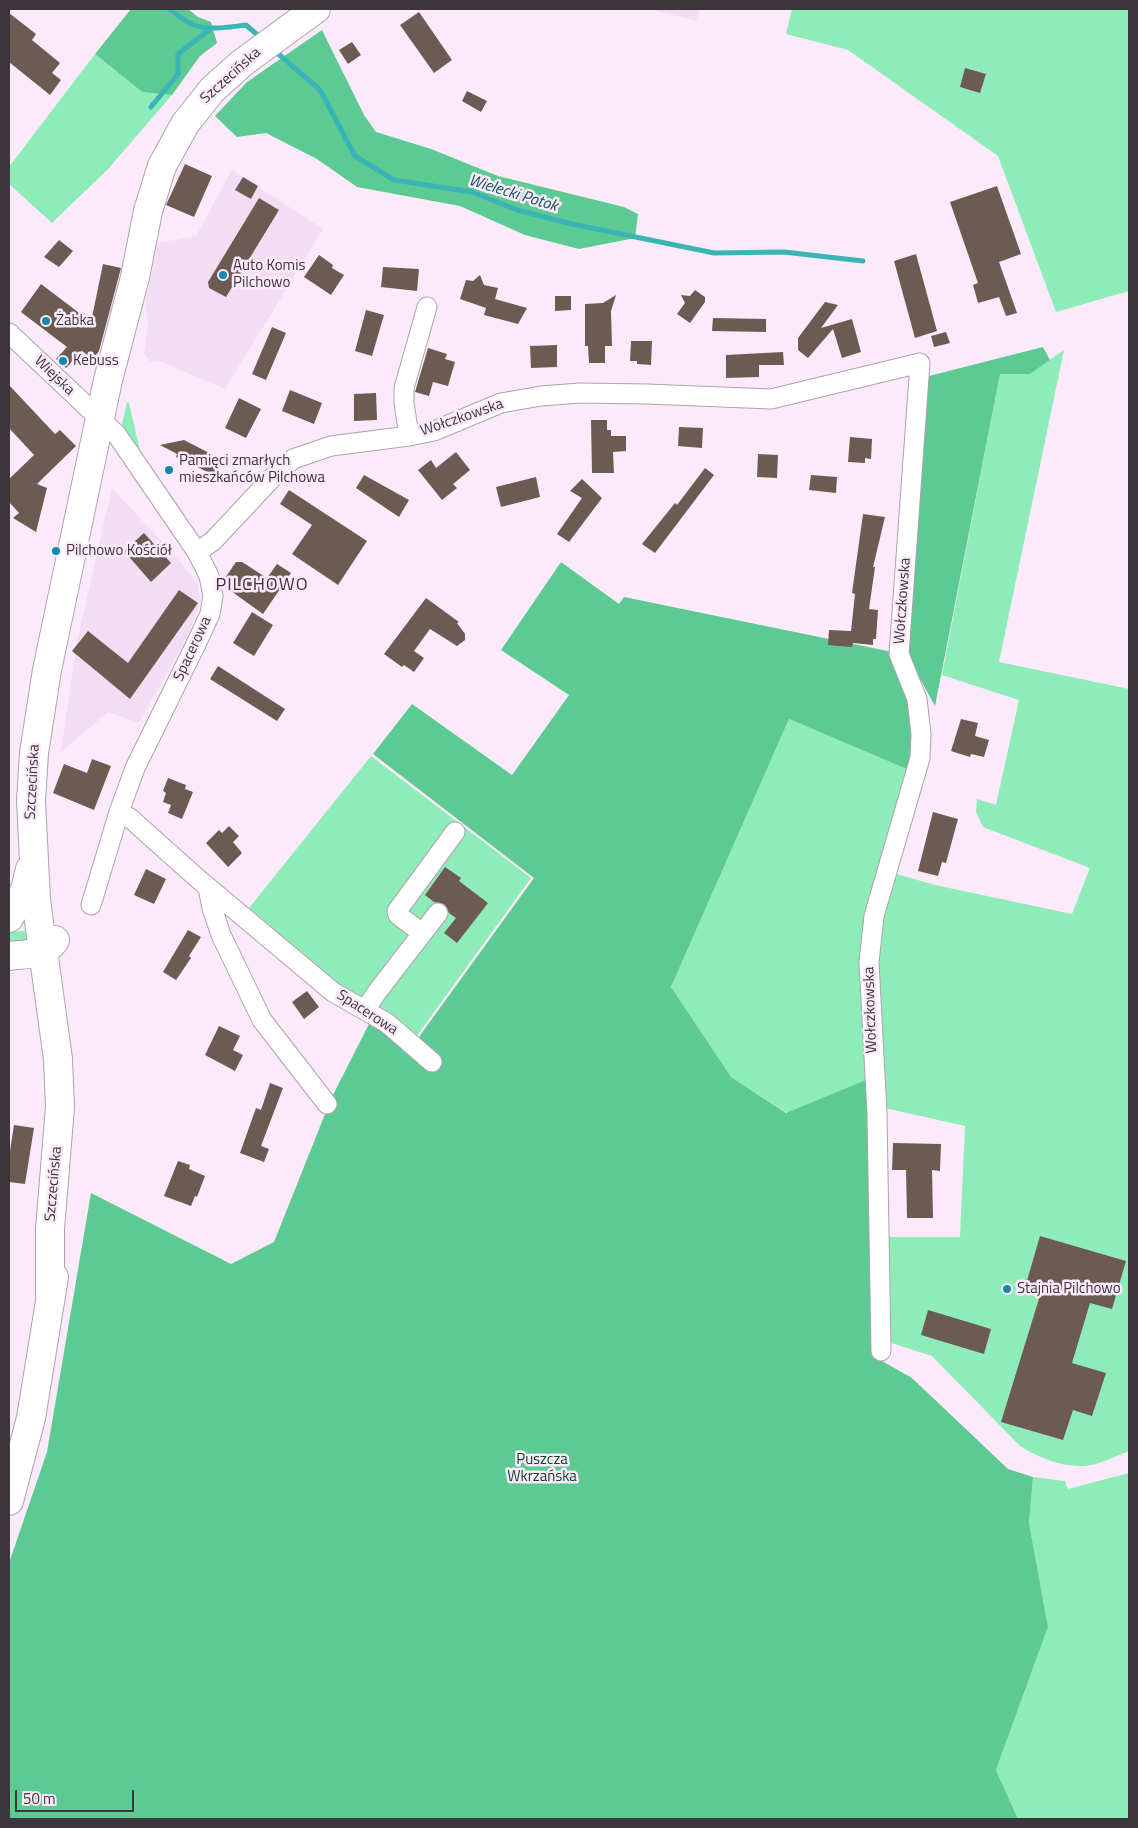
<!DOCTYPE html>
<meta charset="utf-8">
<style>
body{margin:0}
#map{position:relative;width:1138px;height:1828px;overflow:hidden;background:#faeafa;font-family:"Titillium Web",sans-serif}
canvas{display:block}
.frame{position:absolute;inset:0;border:10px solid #3c363c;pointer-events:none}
.scale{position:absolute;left:15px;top:1790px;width:119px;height:22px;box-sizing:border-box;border:2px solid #3c363c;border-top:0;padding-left:6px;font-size:15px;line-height:18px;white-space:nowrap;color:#3c363c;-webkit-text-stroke:4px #faeafa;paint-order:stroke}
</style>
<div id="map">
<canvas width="1138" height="1828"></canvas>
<div class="frame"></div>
<div class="scale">50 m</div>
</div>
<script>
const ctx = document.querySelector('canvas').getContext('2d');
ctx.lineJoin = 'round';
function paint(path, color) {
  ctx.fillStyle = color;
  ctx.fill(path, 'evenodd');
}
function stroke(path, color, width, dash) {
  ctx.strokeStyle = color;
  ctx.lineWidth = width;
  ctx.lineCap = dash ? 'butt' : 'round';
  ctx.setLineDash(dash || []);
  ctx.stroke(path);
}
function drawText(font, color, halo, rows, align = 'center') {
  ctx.font = font + ' "Titillium Web",sans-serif';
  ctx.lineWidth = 5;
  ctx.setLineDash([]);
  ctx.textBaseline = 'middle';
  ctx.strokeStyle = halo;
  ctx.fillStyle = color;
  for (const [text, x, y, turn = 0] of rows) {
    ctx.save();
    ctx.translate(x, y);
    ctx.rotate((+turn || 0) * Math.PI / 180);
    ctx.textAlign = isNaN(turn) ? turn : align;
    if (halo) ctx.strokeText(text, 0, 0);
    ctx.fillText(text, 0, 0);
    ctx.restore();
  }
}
paint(new Path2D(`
 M 651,9 L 699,9 L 696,21 Z
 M 232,170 L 323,229 L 225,389 L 157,360 L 151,362 L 144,353 L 148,327 L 146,300 L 158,243 L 196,236 Z
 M 112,488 L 183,565 L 198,586 L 200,602 L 187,637 L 139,723 L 108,712 L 61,752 L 75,654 L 72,651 L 76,646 Z`), '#f2ddf2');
paint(new Path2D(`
 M 792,9 L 1129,9 L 1129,291 L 1056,312 L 998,156 L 848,50 L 786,34 Z
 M 95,54 L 142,92 L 172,95 L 108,169 L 52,223 L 9,184 L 9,167 Z
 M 1064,350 L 999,662 L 1129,689 L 1129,1451 C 1118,1455 1107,1461 1096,1464 C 1070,1471 1041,1459 1020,1446 L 932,1356 L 885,1341 L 886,1237 L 960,1237 L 965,1126 L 880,1107 L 877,948 L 893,873 L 935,885 L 1072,914 L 1090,868 L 983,827 L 976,812 L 977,799 L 996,805 L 1019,700 L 942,675 L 1000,373 L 1030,374 Z
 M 127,402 L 129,403 L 141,455 L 122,424 Z
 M 789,719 L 909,770 L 867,913 L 868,1079 L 787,1113 L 731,1077 L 671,987 Z
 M 371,756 L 531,878 L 416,1037 L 375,1007 L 376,1004 L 336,983 L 249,908 Z
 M 24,931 L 32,935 L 28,941 L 9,948 L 9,932 Z
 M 1129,1473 L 1129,1819 L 1018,1819 L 996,1770 L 1048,1627 L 1029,1523 L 1033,1477 L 1065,1481 L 1068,1489 Z`), '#8eecb8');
paint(new Path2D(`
 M 131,9 L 188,9 L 198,17 L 211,22 L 217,43 L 200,56 L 172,95 L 142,92 L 95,54 Z
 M 322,30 L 364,115 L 376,132 L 431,149 L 498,176 L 624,207 L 638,214 L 635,238 L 579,249 L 525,235 L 460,206 L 357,187 L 317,159 L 266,133 L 237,137 L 215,116 L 247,82 Z
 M 1043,347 L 1050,360 L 1030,374 L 1000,374 L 935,706 L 908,657 L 914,724 L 909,770 L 789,719 L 671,987 L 731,1077 L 786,1113 L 868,1079 L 875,1357 L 912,1378 L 1008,1469 L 1033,1477 L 1029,1523 L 1048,1627 L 996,1770 L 1018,1819 L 9,1819 L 9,1563 L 47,1452 L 91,1193 L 231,1264 L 274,1242 L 331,1099 L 370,1022 L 416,1041 L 534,878 L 373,754 L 412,704 L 512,775 L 569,695 L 501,650 L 561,562 L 619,604 L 624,597 L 907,655 L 925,377 Z`), '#5cca92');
stroke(new Path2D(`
 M 170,9 C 197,34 213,29 246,25 L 261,38
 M 275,51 L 320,90 L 355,156 L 394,180 L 472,192 L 517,210 L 572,224 L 714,253 L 784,252 L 863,261
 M 151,107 L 178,74 L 178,54 L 209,30`), '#3bb4b6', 5);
paint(new Path2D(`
 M 419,12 L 452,60 L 434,73 L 400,25 Z
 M 9,13 L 36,34 L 32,40 L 60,63 L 52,73 L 61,80 L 50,95 L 9,62 Z
 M 352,42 L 361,55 L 348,64 L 339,50 Z
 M 965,68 L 986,74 L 980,93 L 960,87 Z
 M 467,91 L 487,101 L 481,112 L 462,101 Z
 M 185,164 L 212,176 L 194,217 L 166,205 Z
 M 243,177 L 258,186 L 251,199 L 235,190 Z
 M 997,186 L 1021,254 L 999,262 L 1017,313 L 1006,316 L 999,297 L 978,303 L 973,285 L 978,283 L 950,202 Z
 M 259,198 L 279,210 L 226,297 L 209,288 L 208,282 Z
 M 59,240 L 73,251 L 59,267 L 44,257 Z
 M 916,254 L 937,331 L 915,338 L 894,261 Z
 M 319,255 L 333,265 L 332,268 L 344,275 L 331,295 L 304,277 Z
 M 103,264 L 121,268 L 99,351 L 93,359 L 82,351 L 66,368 L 56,359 L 67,347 L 21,312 L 41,284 L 91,322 Z
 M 383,267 L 419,269 L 417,291 L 381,287 Z
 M 480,275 L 484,285 L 498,288 L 495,299 L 527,308 L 518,324 L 484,315 L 486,308 L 460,299 L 466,280 L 473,281 Z
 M 695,290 L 705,297 L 705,302 L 690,323 L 677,314 L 685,303 L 681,295 L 690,296 Z
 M 616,295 L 611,311 L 612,346 L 605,346 L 605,363 L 589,363 L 588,346 L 585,346 L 585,304 L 603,303 Z
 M 555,296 L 571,296 L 571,310 L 555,311 Z
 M 825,302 L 838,305 L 821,328 L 852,319 L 861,352 L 842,358 L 833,329 L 808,358 L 798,350 L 798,338 Z
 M 366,310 L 384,315 L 372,356 L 355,351 Z
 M 713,318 L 766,319 L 766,332 L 712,331 Z
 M 272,327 L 286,333 L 266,380 L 252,374 Z
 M 946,332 L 950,343 L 934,347 L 931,336 Z
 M 631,341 L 652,341 L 651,365 L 637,364 L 637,361 L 630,361 Z
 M 557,345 L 557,367 L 531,368 L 530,346 Z
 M 428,348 L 447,354 L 445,359 L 455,362 L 448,386 L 433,382 L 429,396 L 415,392 Z
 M 783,352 L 784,365 L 759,365 L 759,377 L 726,378 L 726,355 Z
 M 9,385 L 55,434 L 60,430 L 76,446 L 37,484 L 47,488 L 36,532 L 13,518 L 19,513 L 9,502 L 9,479 L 34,455 L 9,428 Z
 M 290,390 L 322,403 L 314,424 L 282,411 Z
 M 376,393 L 377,420 L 354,421 L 354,394 Z
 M 239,398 L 261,409 L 246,438 L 225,428 Z
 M 591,420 L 607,420 L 607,430 L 611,430 L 611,436 L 626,436 L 626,451 L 613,452 L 614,473 L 592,473 Z
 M 679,427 L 703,428 L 702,448 L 678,446 Z
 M 850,437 L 872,439 L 871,459 L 865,458 L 865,463 L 848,462 Z
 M 184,440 L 221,459 L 214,475 L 176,457 L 177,454 L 160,445 Z
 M 456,452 L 470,470 L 453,484 L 457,488 L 442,500 L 418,470 L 431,460 L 436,468 Z
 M 758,454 L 778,455 L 777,478 L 757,477 Z
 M 705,468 L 714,475 L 655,553 L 642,544 L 675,503 L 677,505 Z
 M 364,475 L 409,500 L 399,517 L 356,488 Z
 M 811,475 L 837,477 L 836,493 L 809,490 Z
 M 536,477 L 540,497 L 501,507 L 496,487 Z
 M 582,479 L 602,498 L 569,542 L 557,534 L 582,498 L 570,491 Z
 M 289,490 L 367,541 L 338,585 L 292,554 L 312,525 L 280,504 Z
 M 863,514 L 885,517 L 873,567 L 875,567 L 869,609 L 878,610 L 876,639 L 873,639 L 873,645 L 853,643 L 852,647 L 828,645 L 829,630 L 851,631 L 855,594 L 852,593 Z
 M 144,533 L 171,563 L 151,582 L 124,551 Z
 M 236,562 L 242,562 L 267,578 L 277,564 L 291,573 L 263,614 L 224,586 L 223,581 Z
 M 179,590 L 198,603 L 130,699 L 72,651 L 88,631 L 128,663 Z
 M 426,598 L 459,622 L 457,623 L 465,634 L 465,640 L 457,646 L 430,629 L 414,651 L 424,658 L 414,672 L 404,665 L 402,667 L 384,654 Z
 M 252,612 L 273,625 L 254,656 L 233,643 Z
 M 218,666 L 285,709 L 277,721 L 210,679 Z
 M 961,719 L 978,723 L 975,736 L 989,740 L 984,757 L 971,754 L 970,757 L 951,751 Z
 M 92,759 L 111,766 L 94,810 L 53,793 L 64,764 L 87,773 Z
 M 168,778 L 186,785 L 185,789 L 193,792 L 182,819 L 168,813 L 171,805 L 163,802 L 166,793 L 163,791 Z
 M 933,812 L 958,819 L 946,863 L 942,862 L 938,876 L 918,871 Z
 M 229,826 L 239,836 L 233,842 L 242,853 L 228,867 L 206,843 L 219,830 L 222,833 Z
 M 445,867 L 461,878 L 459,881 L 488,903 L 457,943 L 444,933 L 456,918 L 449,913 L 444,904 L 434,902 L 425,895 Z
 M 146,869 L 166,879 L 154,904 L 134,895 Z
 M 188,930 L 201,937 L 189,956 L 191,958 L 176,980 L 163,972 Z
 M 307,991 L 319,1007 L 304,1019 L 292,1002 Z
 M 219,1026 L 240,1036 L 233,1050 L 243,1055 L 235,1071 L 205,1055 Z
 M 270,1083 L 283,1088 L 261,1146 L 269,1149 L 264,1162 L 240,1153 L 256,1108 L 261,1110 Z
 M 14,1125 L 34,1128 L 25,1184 L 9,1182 L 9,1157 Z
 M 893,1143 L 941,1144 L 940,1171 L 932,1170 L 933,1218 L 907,1218 L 906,1170 L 892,1170 Z
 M 178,1161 L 190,1165 L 189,1169 L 205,1176 L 197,1197 L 195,1196 L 191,1206 L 164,1196 Z
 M 1040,1236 L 1126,1261 L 1112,1309 L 1090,1303 L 1072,1363 L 1106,1373 L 1092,1416 L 1073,1410 L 1063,1440 L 1001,1422 L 1042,1289 L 1026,1284 Z
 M 928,1310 L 991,1329 L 984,1354 L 921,1335 Z`), '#6d5b53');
const street = new Path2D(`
 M 9,333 L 117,435 L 197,552 L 209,576 L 213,596 L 210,614 L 197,642 L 135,768 L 119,812 L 91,905
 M 409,436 L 404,403 L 404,388 L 427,307
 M 197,552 L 213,541 L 271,479 L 293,459 L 331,446 L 409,436 L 434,431 L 501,403 L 541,396 L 580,393 L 647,394 L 771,399 L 920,363 L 899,654 L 917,699 L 921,734 L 920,758 L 874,916 L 869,962 L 877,1113 L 881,1351
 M 119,812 L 130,818 L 197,878 L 333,992 L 387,1023 L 432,1062
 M 208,888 L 212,908 L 221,935 L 262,1020 L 327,1104
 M 422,933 L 398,915 L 397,911 L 455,832
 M 365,1010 L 377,992 L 438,913`);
const secondary = new Path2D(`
 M 9,918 L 25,890 L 30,869
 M 9,956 C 25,954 46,955 55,940
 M 50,1295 L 50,1229 L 60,1107 L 58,1059 L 36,900 L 31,801 L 34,753 L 47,670 L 108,380 L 135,277 L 148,211 L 162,166 L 185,124 L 212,90 L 242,63 L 316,9
 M 9,1501 L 31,1418 L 54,1277`);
stroke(street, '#b0a1af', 21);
stroke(secondary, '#b0a1af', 30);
stroke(street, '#fff', 19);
stroke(secondary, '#fff', 28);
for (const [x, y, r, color] of [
 [223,275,5,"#1289ad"],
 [46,321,5,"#1289ad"],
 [63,361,5,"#1289ad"],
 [169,470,5,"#1289ad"],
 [56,551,5,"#1289ad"],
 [1007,1289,5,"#1289ad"]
]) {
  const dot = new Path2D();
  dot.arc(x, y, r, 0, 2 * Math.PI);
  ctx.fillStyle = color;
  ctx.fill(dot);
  stroke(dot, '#faeafa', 2);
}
drawText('15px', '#3c363c', '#faeafa', [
 ["Szczecińska",231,76,-42],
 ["Wiejska",54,376,44],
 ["Wołczkowska",462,418,-19],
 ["Wołczkowska",903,601,-86],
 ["Spacerowa",193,649,-65],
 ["Szczecińska",33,782,-87],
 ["Wołczkowska",871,1010,-92],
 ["Spacerowa",367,1013,33],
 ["Szczecińska",54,1184,-85]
]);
drawText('15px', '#3c363c', '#faeafa', [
 ["Auto Komis",233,266],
 ["Pilchowo",233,283],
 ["Żabka",56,321],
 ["Kebuss",73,361],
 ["Pamięci zmarłych",179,461],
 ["mieszkańców Pilchowa",179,478],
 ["Pilchowo Kościół",66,551],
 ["Stajnia Pilchowo",1017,1289]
], 'left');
drawText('15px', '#114029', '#faeafa', [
 ["Puszcza",542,1460],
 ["Wkrzańska",542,1477]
]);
drawText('italic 16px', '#0f5455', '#faeafa', [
 ["Wielecki Potok",513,194,17]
]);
ctx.letterSpacing = '1px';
drawText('18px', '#3e313d', '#faeafa', [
 ["PILCHOWO",262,586]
]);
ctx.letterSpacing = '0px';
</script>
